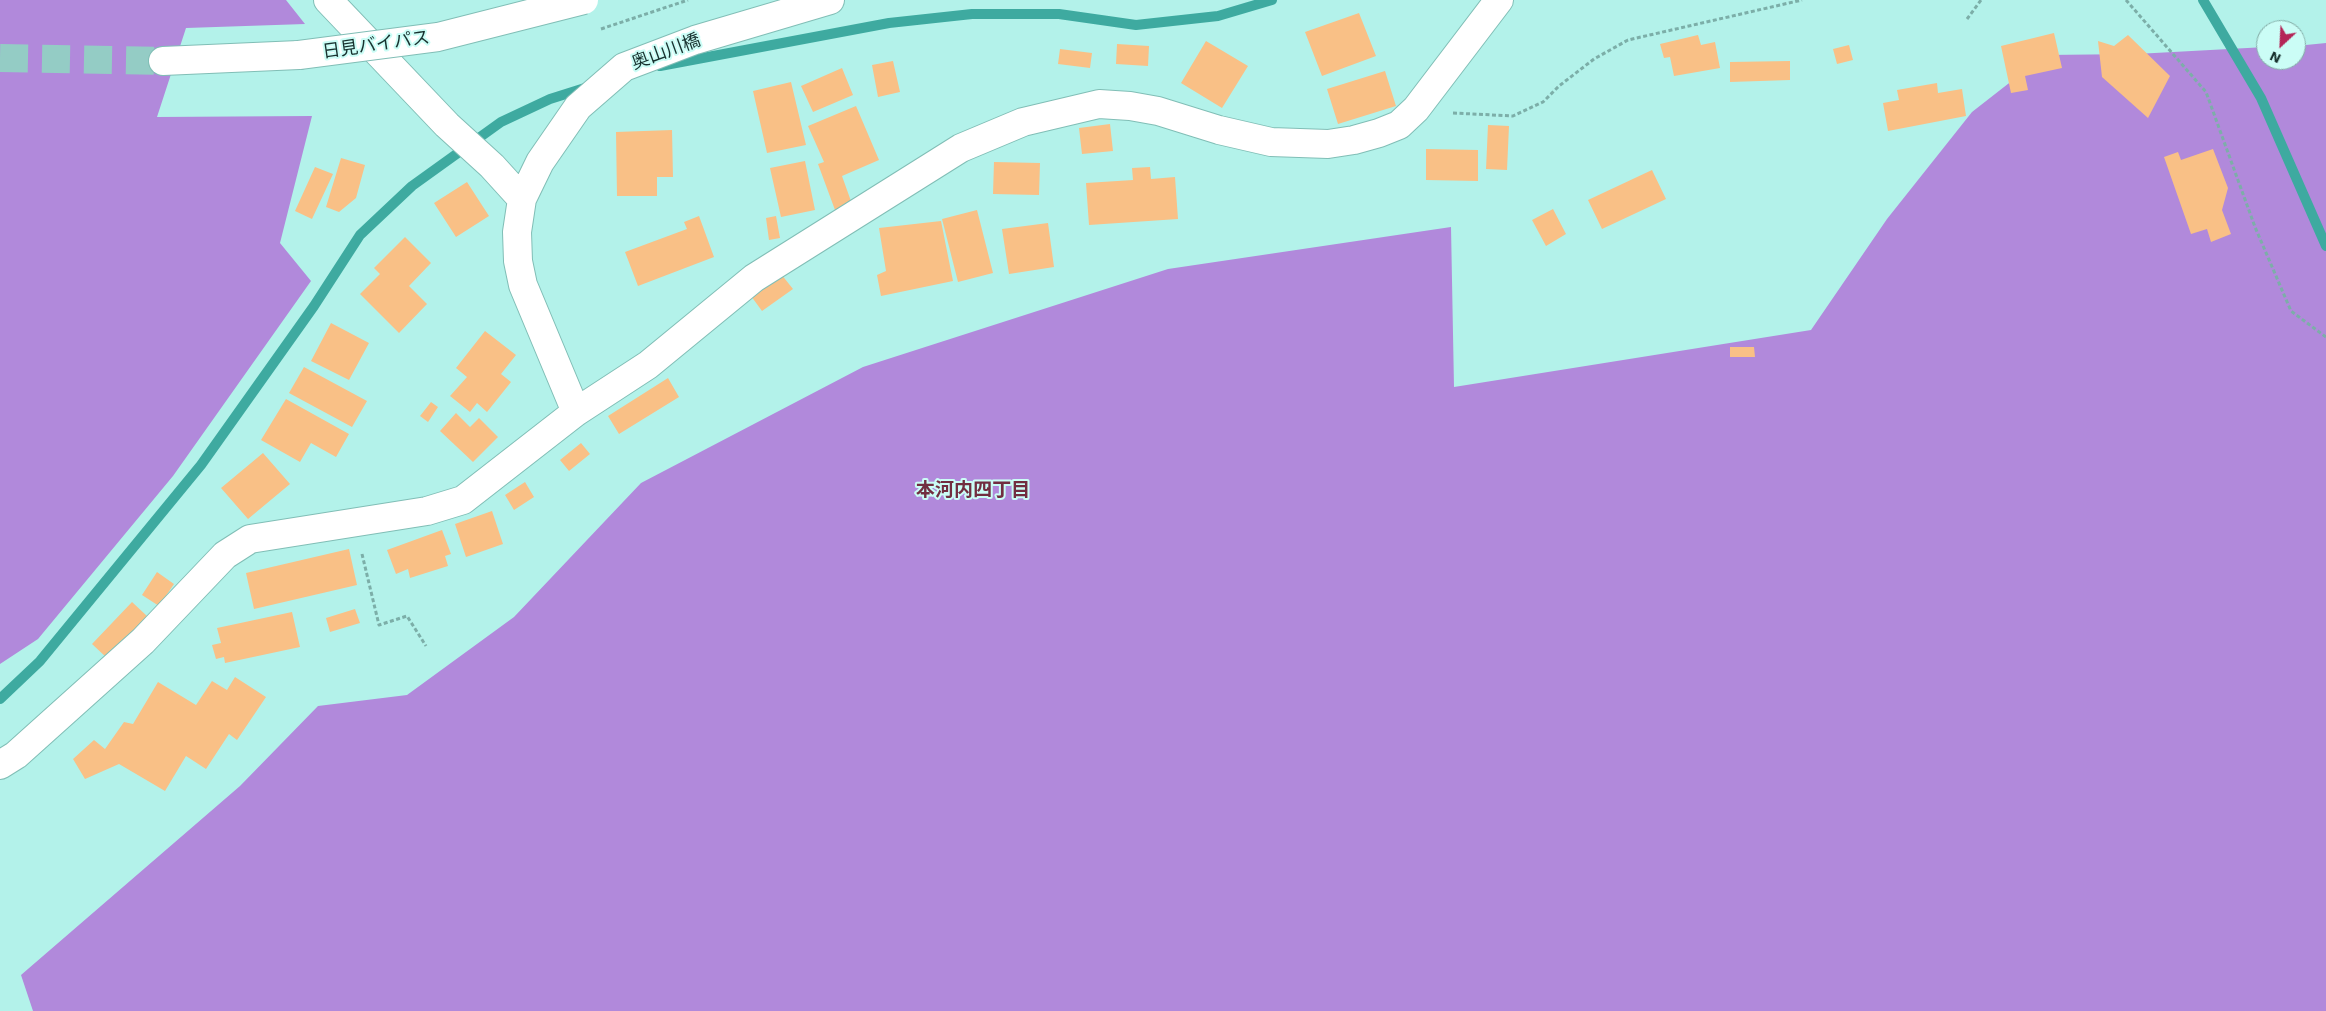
<!DOCTYPE html>
<meta charset="utf-8">
<style>
body{margin:0}
#map{position:relative;width:2326px;height:1011px;overflow:hidden;background:#b3f2ea;font-family:"Work Sans",sans-serif}
canvas{display:block}
.north{position:absolute;left:2256px;top:20px;width:50px;height:50px;box-sizing:border-box;background:#cbfdf6;border:1px solid #83aca6;border-radius:50%;rotate:205deg;font-size:14px;font-weight:700;line-height:20px;text-align:center;color:#18322f}
.north::after{content:'';display:block;margin:auto;width:18px;height:22px;background:#b42557;clip-path:polygon(50% 0,100% 100%,50% 72%,0 100%)}
</style>
<div id="map">
<canvas width="2326" height="1011"></canvas>
<div class="north">N</div>
</div>
<script>
const ctx = document.querySelector('canvas').getContext('2d');
ctx.lineJoin = 'round';
function paint(path, color) {
  ctx.fillStyle = color;
  ctx.fill(path, 'evenodd');
}
function stroke(path, color, width, dash) {
  ctx.strokeStyle = color;
  ctx.lineWidth = width;
  ctx.lineCap = dash ? 'butt' : 'round';
  ctx.setLineDash(dash || []);
  ctx.stroke(path);
}
function drawText(font, color, halo, rows, align = 'center') {
  ctx.font = font + ' "Work Sans","Noto Sans JP",sans-serif';
  ctx.lineWidth = 4;
  ctx.setLineDash([]);
  ctx.textBaseline = 'middle';
  ctx.strokeStyle = halo;
  ctx.fillStyle = color;
  for (const [text, x, y, turn = 0] of rows) {
    ctx.save();
    ctx.translate(x, y);
    ctx.rotate((+turn || 0) * Math.PI / 180);
    ctx.textAlign = isNaN(turn) ? turn : align;
    if (halo) ctx.strokeText(text, 0, 0);
    ctx.fillText(text, 0, 0);
    ctx.restore();
  }
}
paint(new Path2D(`
 M 0,0 L 286,0 L 305,24 L 186,28 L 157,117 L 312,116 L 280,243 L 311,281 L 173,476 L 38,639 L 0,664 Z
 M 2326,43 L 2326,1011 L 33,1011 L 21,975 L 240,786 L 318,706 L 407,695 L 514,617 L 641,483 L 863,367 L 1168,269 L 1451,227 L 1454,387 L 1811,330 L 1887,219 L 1972,112 L 2045,55 L 2136,54 L 2266,47 L 2266,60 L 2296,60 L 2296,46 Z`), '#b189db');
stroke(new Path2D(`
 M 2203,0 L 2261,98 L 2326,246
 M 660,66 L 889,23 L 972,14 L 1059,14 L 1136,25 L 1218,16 L 1272,0
 M 0,699 L 40,661 L 201,465 L 314,306 L 360,235 L 412,186 L 501,122 L 550,99 L 588,87`), '#3eaaa0', 10);
paint(new Path2D(`
 M 1359,13 L 1376,56 L 1322,76 L 1305,32 Z
 M 2054,33 L 2062,68 L 2025,76 L 2028,90 L 2011,93 L 2001,46 Z
 M 1698,35 L 1701,45 L 1715,42 L 1720,68 L 1674,76 L 1670,57 L 1664,58 L 1660,44 Z
 M 2128,35 L 2170,76 L 2148,118 L 2102,77 L 2098,41 L 2114,46 Z
 M 1206,41 L 1248,66 L 1222,108 L 1181,83 Z
 M 1117,44 L 1149,46 L 1148,66 L 1116,64 Z
 M 1849,45 L 1853,60 L 1837,64 L 1833,49 Z
 M 1060,49 L 1092,53 L 1090,68 L 1058,64 Z
 M 893,61 L 900,92 L 878,97 L 872,65 Z
 M 1790,61 L 1790,80 L 1730,82 L 1730,62 Z
 M 842,68 L 853,95 L 813,112 L 801,86 Z
 M 1385,71 L 1396,106 L 1338,124 L 1327,89 Z
 M 791,82 L 806,145 L 767,153 L 753,91 Z
 M 1937,83 L 1938,93 L 1962,89 L 1966,116 L 1888,131 L 1883,103 L 1899,100 L 1897,90 Z
 M 856,106 L 879,160 L 842,176 L 852,204 L 835,210 L 818,164 L 824,162 L 808,126 Z
 M 1110,124 L 1113,151 L 1082,154 L 1079,128 Z
 M 1488,125 L 1509,126 L 1507,170 L 1486,169 Z
 M 672,130 L 673,177 L 657,177 L 657,196 L 617,196 L 616,132 Z
 M 1426,149 L 1478,150 L 1478,181 L 1426,180 Z
 M 2213,149 L 2228,188 L 2222,210 L 2231,234 L 2211,242 L 2207,229 L 2191,234 L 2164,157 L 2178,152 L 2181,160 Z
 M 341,158 L 365,165 L 356,198 L 339,212 L 326,207 Z
 M 805,161 L 815,210 L 781,217 L 770,168 Z
 M 994,162 L 1040,163 L 1039,195 L 993,194 Z
 M 315,167 L 333,174 L 312,219 L 295,211 Z
 M 1150,167 L 1151,179 L 1175,177 L 1178,219 L 1089,225 L 1086,183 L 1133,180 L 1132,168 Z
 M 1652,170 L 1666,199 L 1602,229 L 1588,200 Z
 M 467,182 L 489,216 L 456,237 L 434,203 Z
 M 1553,209 L 1566,234 L 1546,246 L 1532,220 Z
 M 977,210 L 993,273 L 958,282 L 942,219 Z
 M 699,216 L 714,257 L 638,286 L 625,252 L 687,229 L 684,222 Z
 M 776,216 L 780,238 L 769,240 L 766,218 Z
 M 941,221 L 953,281 L 881,296 L 877,275 L 886,271 L 879,228 Z
 M 1048,223 L 1054,267 L 1009,274 L 1002,229 Z
 M 405,237 L 431,263 L 409,286 L 427,304 L 399,333 L 360,294 L 380,274 L 374,268 Z
 M 781,274 L 793,289 L 762,311 L 751,296 Z
 M 331,323 L 369,343 L 349,380 L 311,361 Z
 M 485,331 L 516,355 L 501,374 L 511,382 L 487,412 L 477,403 L 470,412 L 450,396 L 467,377 L 456,368 Z
 M 1730,347 L 1754,347 L 1755,357 L 1730,357 Z
 M 304,367 L 367,401 L 352,427 L 289,393 Z
 M 668,378 L 679,397 L 619,434 L 608,416 Z
 M 286,399 L 349,434 L 336,457 L 311,443 L 300,462 L 261,440 Z
 M 431,402 L 438,407 L 428,422 L 420,416 Z
 M 456,413 L 470,427 L 479,418 L 498,437 L 473,462 L 440,431 Z
 M 581,443 L 590,454 L 569,471 L 560,460 Z
 M 263,453 L 290,484 L 248,519 L 221,488 Z
 M 525,482 L 534,497 L 514,510 L 505,495 Z
 M 492,511 L 503,544 L 466,557 L 455,524 Z
 M 442,530 L 451,554 L 445,556 L 448,566 L 410,578 L 408,569 L 396,574 L 387,550 Z
 M 349,549 L 357,585 L 254,609 L 246,573 Z
 M 157,572 L 174,584 L 159,606 L 142,595 Z
 M 132,602 L 147,616 L 107,658 L 92,644 Z
 M 355,609 L 360,623 L 330,632 L 326,618 Z
 M 292,612 L 300,647 L 225,663 L 224,657 L 216,659 L 212,645 L 221,643 L 217,628 Z
 M 235,677 L 266,697 L 237,740 L 229,734 L 206,769 L 186,756 L 165,791 L 119,764 L 85,779 L 73,759 L 94,740 L 105,749 L 124,722 L 133,724 L 158,682 L 196,705 L 212,681 L 227,690 Z`), '#f9c086');
stroke(new Path2D(`
 M 0,58 L 163,61`), '#94ccc5', 28, [28, 14]);
const minor = new Path2D(`
 M 328,0 L 447,125 L 492,166 L 522,199
 M 576,412 L 523,285 L 518,261 L 517,232 L 522,199 L 540,162 L 578,107 L 624,67 L 695,40 L 830,0
 M 0,765 L 16,755 L 143,641 L 225,555 L 250,539 L 427,511 L 463,500 L 576,412 L 648,365 L 754,278 L 961,148 L 1023,122 L 1099,104 L 1130,106 L 1158,111 L 1219,130 L 1271,142 L 1328,144 L 1354,140 L 1379,133 L 1399,125 L 1416,109 L 1499,0`);
const highway = new Path2D(`
 M 163,61 L 299,55`);
stroke(minor, '#81beb6', 30);
stroke(highway, '#81beb6', 30);
stroke(new Path2D(`
 M 2126,0 L 2206,92 L 2255,227 L 2291,311 L 2326,337
 M 1967,19 L 1981,0
 M 601,29 L 688,0
 M 1453,113 L 1513,116 L 1543,102 L 1559,86 L 1594,59 L 1628,40 L 1802,0
 M 362,554 L 379,625 L 407,616 L 426,646`), '#7caea8', 3, [4, 2.5]);
stroke(minor, '#fff', 28);
stroke(highway, '#fff', 28);
const highwayBridge = new Path2D(`
 M 299,55 L 438,37 L 584,0`);
stroke(highwayBridge, '#81beb6', 30, []);
stroke(highwayBridge, '#fff', 28);
drawText('18px', '#18322f', '#cbfdf6', [
 ["日見バイパス",376,45,-8],
 ["奥山川橋",666,52,-20]
]);
drawText('bold 19px', '#722d40', '#cbfdf6', [
 ["本河内四丁目",973,490]
]);
</script>
